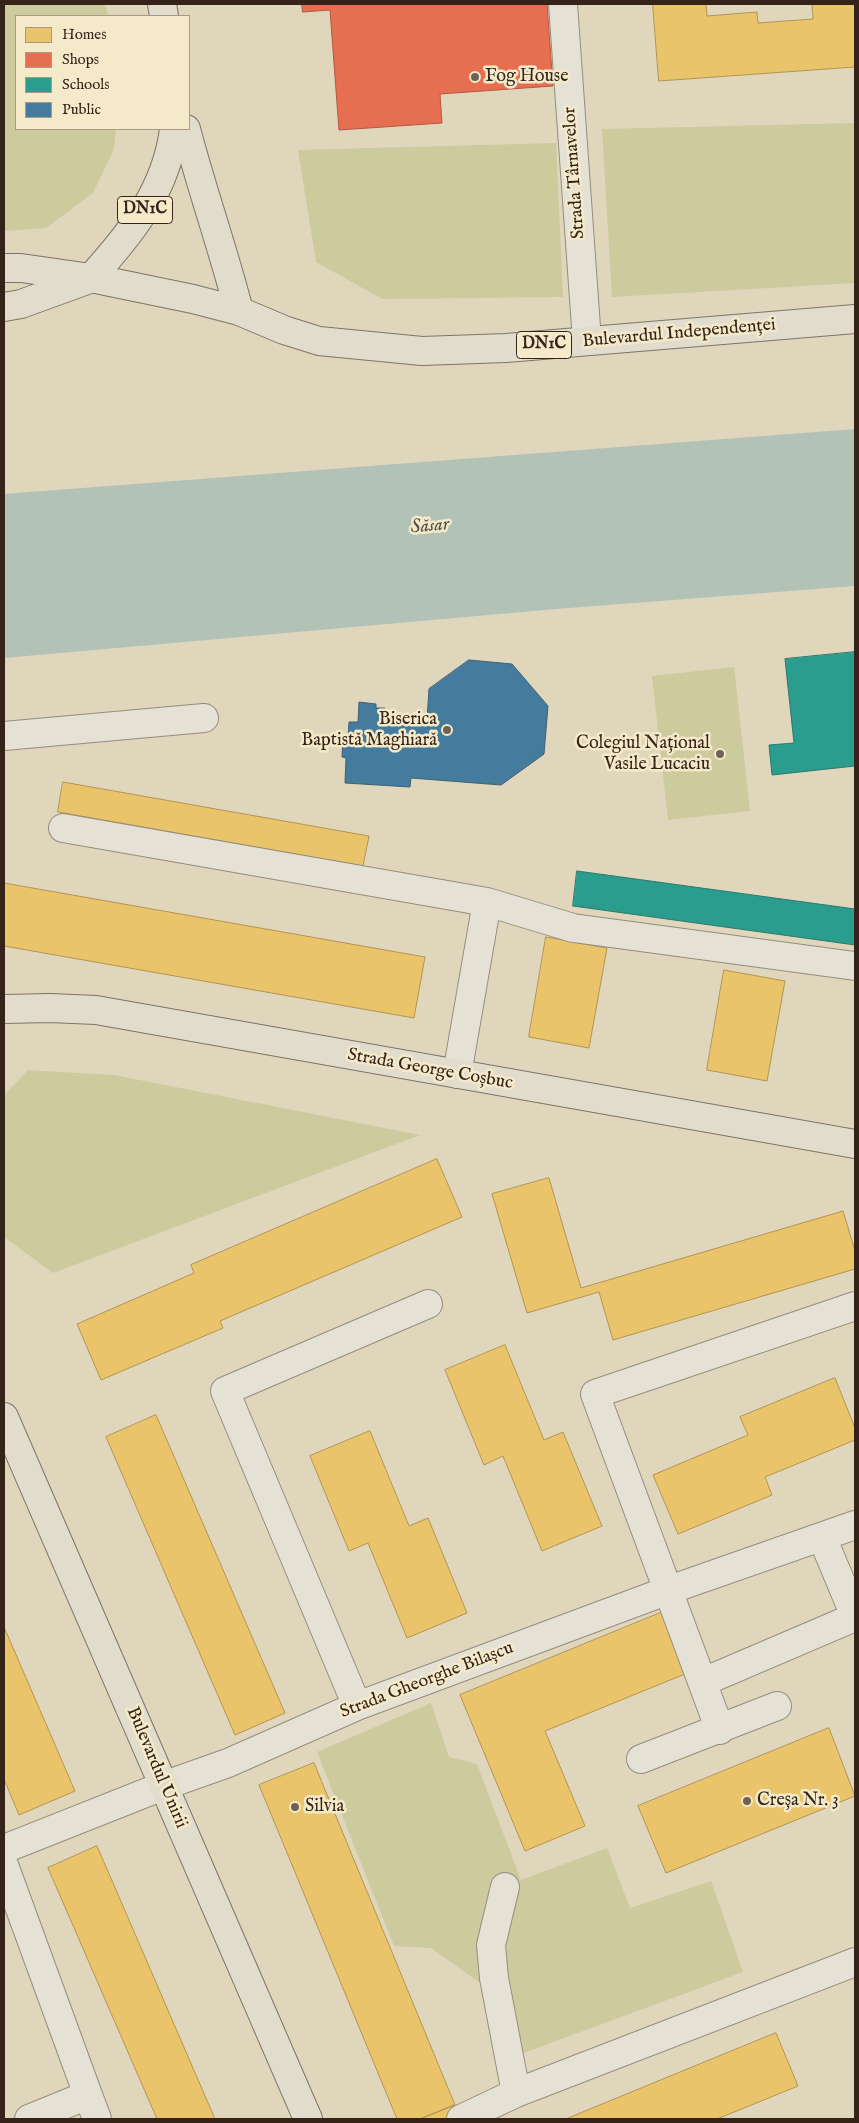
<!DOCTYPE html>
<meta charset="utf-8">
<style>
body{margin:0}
#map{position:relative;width:859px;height:2123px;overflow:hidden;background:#dfd6bc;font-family:"IM FELL English",serif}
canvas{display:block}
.frame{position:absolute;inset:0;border:5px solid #35231a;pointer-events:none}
.legend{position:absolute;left:15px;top:15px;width:175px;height:115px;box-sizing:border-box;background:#f4eaca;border:1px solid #a89a84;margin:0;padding:6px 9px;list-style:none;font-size:15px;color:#35231a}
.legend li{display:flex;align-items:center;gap:10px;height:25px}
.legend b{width:25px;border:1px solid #a89a84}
</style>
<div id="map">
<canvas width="859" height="2123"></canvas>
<div class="frame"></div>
<ul class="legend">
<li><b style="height:14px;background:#e9c46a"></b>Homes</li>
<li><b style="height:14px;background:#e76f51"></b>Shops</li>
<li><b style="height:14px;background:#2a9d8f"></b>Schools</li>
<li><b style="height:14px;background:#457b9d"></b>Public</li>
</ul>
</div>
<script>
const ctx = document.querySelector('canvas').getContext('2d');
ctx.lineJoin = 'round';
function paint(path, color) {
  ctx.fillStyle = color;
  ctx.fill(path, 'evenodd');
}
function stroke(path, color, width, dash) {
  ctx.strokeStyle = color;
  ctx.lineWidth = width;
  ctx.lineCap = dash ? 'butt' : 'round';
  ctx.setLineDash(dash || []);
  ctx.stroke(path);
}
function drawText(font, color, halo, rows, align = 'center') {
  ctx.font = font + ' "IM FELL English",serif';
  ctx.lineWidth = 5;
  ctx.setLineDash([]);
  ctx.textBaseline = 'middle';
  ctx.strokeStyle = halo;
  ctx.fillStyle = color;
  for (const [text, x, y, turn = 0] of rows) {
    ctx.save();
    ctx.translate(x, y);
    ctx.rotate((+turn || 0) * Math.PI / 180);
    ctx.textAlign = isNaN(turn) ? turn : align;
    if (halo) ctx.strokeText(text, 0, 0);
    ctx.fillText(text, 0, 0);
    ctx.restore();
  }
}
paint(new Path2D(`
 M 4,4 L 105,4 L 108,16 L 16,16 L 16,129 L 116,129 L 114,149 L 93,193 L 46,228 L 4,231 Z
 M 855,123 L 855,283 L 612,297 L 602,129 Z
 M 556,143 L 563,297 L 382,299 L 316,262 L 298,150 Z
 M 734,667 L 750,811 L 668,820 L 652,676 Z
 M 28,1070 L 114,1075 L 420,1135 L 53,1273 L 4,1237 L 4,1095 Z
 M 431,1703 L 449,1757 L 477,1764 L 521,1880 L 607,1848 L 630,1908 L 711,1881 L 743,1972 L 510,2058 L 480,1983 L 431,1948 L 394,1946 L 317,1752 Z`), '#cdca9e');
paint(new Path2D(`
 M 855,429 L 855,586 L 556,609 L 4,658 L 4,494 Z`), '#b2c2b7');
const homes = new Path2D(`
 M 653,4 L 706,4 L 707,16 L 757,12 L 758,23 L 813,19 L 812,4 L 855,4 L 855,67 L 659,81 Z
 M 63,782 L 369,836 L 363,866 L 58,812 Z
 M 4,883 L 425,957 L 414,1018 L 4,946 Z
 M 546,937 L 607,948 L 589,1048 L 529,1037 Z
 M 724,970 L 785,981 L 767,1081 L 707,1070 Z
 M 437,1159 L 462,1217 L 220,1321 L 223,1328 L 101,1380 L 77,1324 L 194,1273 L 191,1265 Z
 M 549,1178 L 581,1288 L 843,1211 L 855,1251 L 855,1269 L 613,1340 L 599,1292 L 527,1313 L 492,1194 Z
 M 505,1345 L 544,1440 L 563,1432 L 602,1526 L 542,1551 L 503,1456 L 484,1465 L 445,1370 Z
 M 835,1378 L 855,1428 L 855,1440 L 765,1477 L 772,1495 L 678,1534 L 653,1475 L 748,1435 L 740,1417 Z
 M 156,1415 L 285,1713 L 235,1735 L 106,1437 Z
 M 370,1431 L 409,1526 L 428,1518 L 467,1613 L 407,1638 L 368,1543 L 349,1551 L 310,1456 Z
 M 665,1611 L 690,1672 L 545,1731 L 585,1826 L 525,1851 L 460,1695 Z
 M 4,1627 L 75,1791 L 19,1815 L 4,1779 Z
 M 829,1728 L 855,1796 L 666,1873 L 638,1806 Z
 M 314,1763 L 455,2105 L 420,2119 L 397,2119 L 259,1785 Z
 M 97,1846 L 215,2119 L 157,2119 L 48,1868 Z
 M 776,2033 L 798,2086 L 717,2119 L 566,2119 Z
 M 455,2105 L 461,2119 L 420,2119 Z`);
paint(homes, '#e9c46a');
stroke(homes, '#b39452', 1);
const shops = new Path2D(`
 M 302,4 L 547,4 L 553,86 L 440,94 L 442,123 L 339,130 L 330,10 L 303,12 Z`);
paint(shops, '#e76f51');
stroke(shops, '#b25840', 1);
const schools = new Path2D(`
 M 855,652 L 855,766 L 772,775 L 769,745 L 794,743 L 785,659 Z
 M 577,871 L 855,909 L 855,945 L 573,906 Z`);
paint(schools, '#2a9d8f');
stroke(schools, '#2d786c', 1);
const public = new Path2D(`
 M 469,660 L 512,664 L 548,706 L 544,754 L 501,785 L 411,778 L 410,787 L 345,783 L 346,758 L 342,757 L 343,737 L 348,738 L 349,722 L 358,722 L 359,702 L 376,704 L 376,708 L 385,708 L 385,717 L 427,720 L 429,689 Z`);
paint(public, '#457b9d');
stroke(public, '#406176', 1);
const minor = new Path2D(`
 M 563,4 L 587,341
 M 4,736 L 204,718
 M 63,828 L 487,902 L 573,928 L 855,966
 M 457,1074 L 487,902
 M 822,1537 L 855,1616
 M 703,1682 L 855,1617
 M 357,1706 L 225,1391 L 428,1304
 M 720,1730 L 595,1394 L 855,1306
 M 641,1759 L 777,1706
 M 4,1849 L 163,1786 L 228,1763 L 357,1706 L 669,1590 L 855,1525
 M 4,1865 L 88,2095 L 29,2119
 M 505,1887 L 491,1945 L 494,1978 L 516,2093
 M 88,2095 L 97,2119
 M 461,2119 L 516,2093 L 855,1962`);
const major = new Path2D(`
 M 162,4 L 164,16
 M 186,129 C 202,190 223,249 239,311
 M 4,268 L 21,268 L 91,278 L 193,299 L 239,311 L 284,330 L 319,341 L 422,351 L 506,348 L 855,319
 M 91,278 C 131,232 166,192 174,129
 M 4,307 L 21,304 L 87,280
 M 4,1009 L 50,1008 L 96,1010 L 855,1144
 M 4,1417 L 308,2119`);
stroke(minor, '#948d7e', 30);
stroke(major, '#7d7568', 30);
stroke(minor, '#e5e1d4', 28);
stroke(major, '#e1dccc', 28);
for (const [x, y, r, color] of [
 [475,77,5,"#706253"],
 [447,730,5,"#706253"],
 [720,754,5,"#706253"],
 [747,1801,5,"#706253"],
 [295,1807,5,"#706253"]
]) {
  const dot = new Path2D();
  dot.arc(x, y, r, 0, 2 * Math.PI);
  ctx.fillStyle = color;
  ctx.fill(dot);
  stroke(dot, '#f4eaca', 2);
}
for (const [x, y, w] of [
 [145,210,55],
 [544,345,55]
]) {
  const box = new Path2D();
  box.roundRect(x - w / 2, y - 13.5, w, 27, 4);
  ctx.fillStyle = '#f4eaca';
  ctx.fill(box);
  stroke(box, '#35231a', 1);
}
drawText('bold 16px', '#35231a', null, [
 ["DN1C",145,210],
 ["DN1C",544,345]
]);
drawText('18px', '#35231a', '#f4eaca', [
 ["Fog House",485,77],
 ["Biserica",437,720,"right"],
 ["Baptistă Maghiară",437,741,"right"],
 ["Colegiul Național",710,744,"right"],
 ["Vasile Lucaciu",710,765,"right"],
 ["Creșa Nr. 3",757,1801],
 ["Silvia",305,1807]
], 'left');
drawText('18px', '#35231a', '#f4eaca', [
 ["Strada Târnavelor",575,173,-94],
 ["Bulevardul Independenței",679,334,-5],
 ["Strada George Coșbuc",430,1070,10],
 ["Strada Gheorghe Bilașcu",427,1681,-21],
 ["Bulevardul Unirii",156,1768,67]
]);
drawText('italic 19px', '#545048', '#f4eaca', [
 ["Săsar",430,527,-5]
]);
</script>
